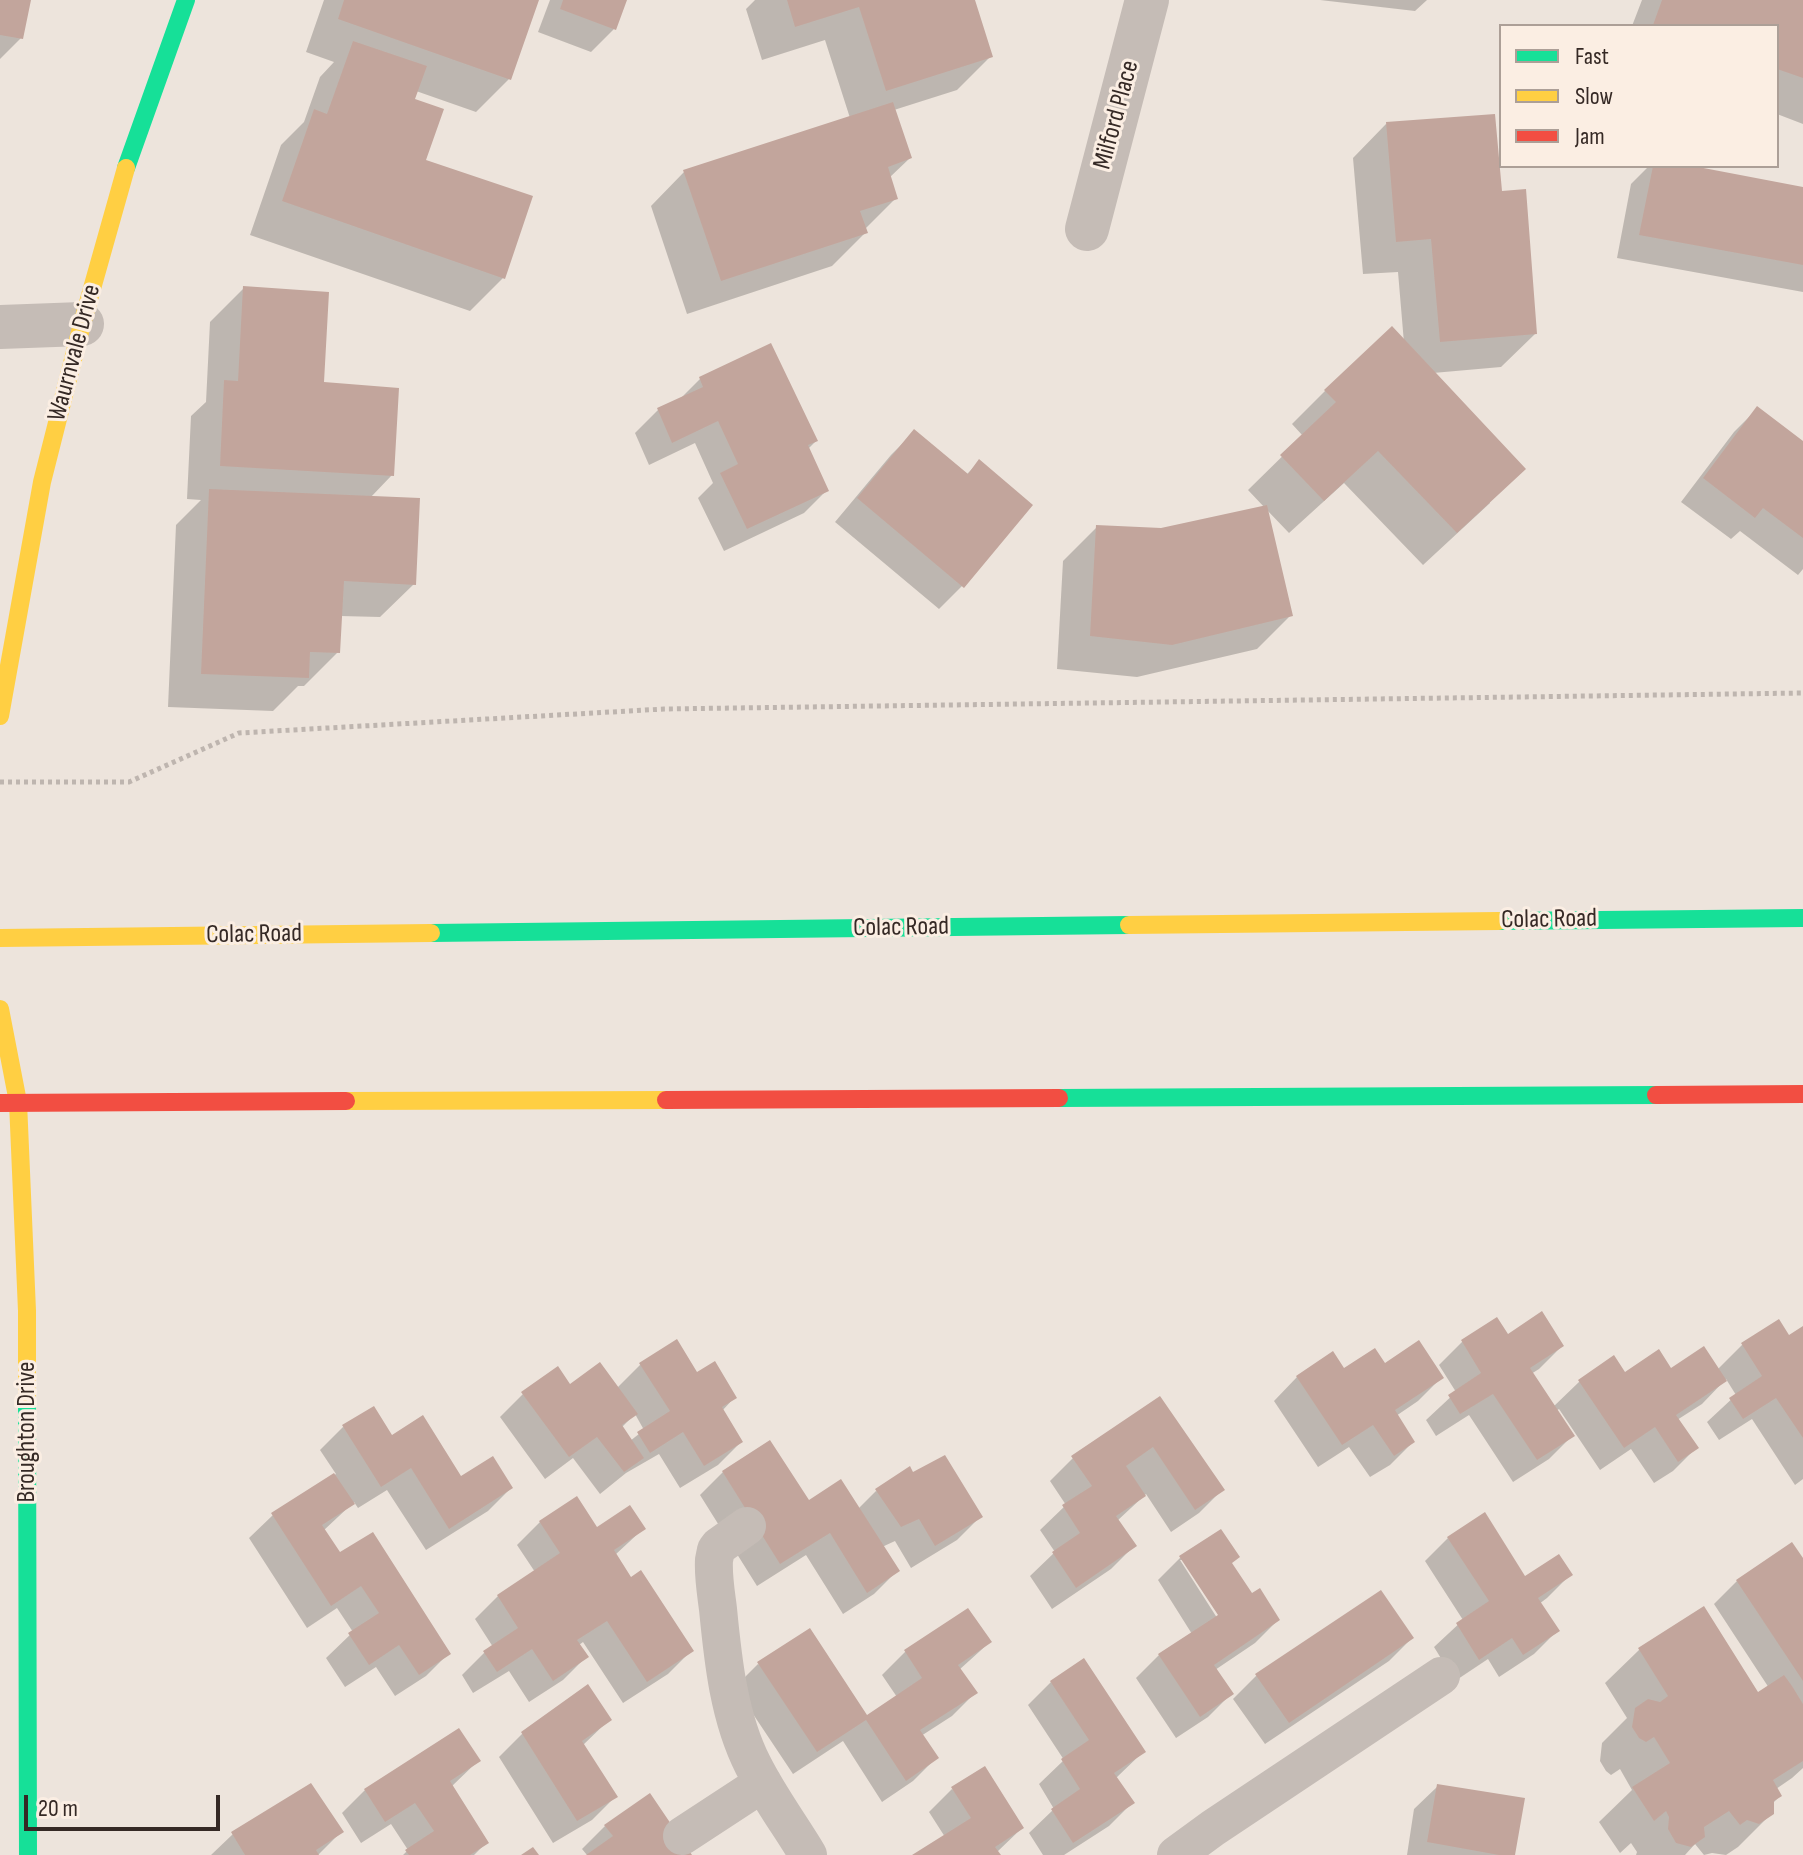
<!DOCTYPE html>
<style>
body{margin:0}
#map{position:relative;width:1803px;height:1855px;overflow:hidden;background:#ede4dc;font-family:"Sofia Sans Condensed",sans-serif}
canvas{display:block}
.legend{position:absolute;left:1499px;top:24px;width:280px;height:144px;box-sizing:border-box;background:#fbeee3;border:2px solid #ac9f97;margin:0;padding:10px 14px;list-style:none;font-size:24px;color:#352925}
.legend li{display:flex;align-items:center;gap:16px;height:40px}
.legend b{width:40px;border:2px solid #ac9f97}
.scale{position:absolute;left:24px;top:1795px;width:196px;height:36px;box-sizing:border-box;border:4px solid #352925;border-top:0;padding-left:10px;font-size:24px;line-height:28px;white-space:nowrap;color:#352925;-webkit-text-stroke:6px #fbeee3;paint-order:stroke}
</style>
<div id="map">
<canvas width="1803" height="1855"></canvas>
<ul class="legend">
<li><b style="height:10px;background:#16e098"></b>Fast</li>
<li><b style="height:10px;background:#ffcf43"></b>Slow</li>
<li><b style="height:10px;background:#f24e42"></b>Jam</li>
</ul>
<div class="scale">20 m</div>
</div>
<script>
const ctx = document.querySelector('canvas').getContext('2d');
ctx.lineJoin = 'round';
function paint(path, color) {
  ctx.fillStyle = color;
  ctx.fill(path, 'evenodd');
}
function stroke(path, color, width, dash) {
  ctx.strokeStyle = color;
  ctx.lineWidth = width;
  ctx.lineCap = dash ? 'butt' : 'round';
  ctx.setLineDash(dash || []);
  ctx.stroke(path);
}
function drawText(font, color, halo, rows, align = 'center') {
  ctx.font = font + ' "Sofia Sans Condensed",sans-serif';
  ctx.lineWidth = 6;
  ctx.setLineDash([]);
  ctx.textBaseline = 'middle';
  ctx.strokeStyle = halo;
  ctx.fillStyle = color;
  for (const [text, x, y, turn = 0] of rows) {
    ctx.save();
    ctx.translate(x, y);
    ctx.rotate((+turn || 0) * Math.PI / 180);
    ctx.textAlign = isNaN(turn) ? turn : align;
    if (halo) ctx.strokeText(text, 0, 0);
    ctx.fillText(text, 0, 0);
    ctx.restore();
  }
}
paint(new Path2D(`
 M 0,0 L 29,0 L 21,38 L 0,59 Z
 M 324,0 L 537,0 L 509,79 L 476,112 L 416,91 L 413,101 L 424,161 L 503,278 L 470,311 L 250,235 L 281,145 L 304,122 L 320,77 L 334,62 L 306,52 Z
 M 550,0 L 625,0 L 614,29 L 591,52 L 538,32 Z
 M 755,0 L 973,0 L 991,56 L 957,90 L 894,110 L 910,158 L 889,178 L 896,198 L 864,230 L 865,233 L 832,266 L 687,314 L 651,206 L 684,172 L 850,118 L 825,40 L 762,60 L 746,9 Z
 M 1320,0 L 1427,0 L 1415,11 Z
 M 1642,0 L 1803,0 L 1803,124 L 1777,114 L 1777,26 L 1632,26 Z
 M 1386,124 L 1500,193 L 1535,334 L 1501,367 L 1433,373 L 1490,503 L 1423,565 L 1344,483 L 1289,533 L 1266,509 L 1291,615 L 1257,649 L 1137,677 L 1057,669 L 1063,561 L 1097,527 L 1161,530 L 1265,508 L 1248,490 L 1303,436 L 1292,424 L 1325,391 L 1404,343 L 1398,272 L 1363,274 L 1353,158 Z
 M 1649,166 L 1682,166 L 1803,189 L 1803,292 L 1617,258 L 1631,184 Z
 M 244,288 L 322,384 L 392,475 L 370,498 L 414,584 L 380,617 L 340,616 L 338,652 L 304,686 L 298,686 L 273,711 L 168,707 L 176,525 L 201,500 L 187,499 L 191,416 L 206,402 L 210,322 Z
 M 700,379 L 816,441 L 808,449 L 827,490 L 804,513 L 724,551 L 698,498 L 713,483 L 695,443 L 649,465 L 635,433 L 658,410 L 679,400 Z
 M 1757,409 L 1803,444 L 1803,569 L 1798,575 L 1740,531 L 1731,539 L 1681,502 L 1734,432 Z
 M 914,432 L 966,475 L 979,462 L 962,586 L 939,609 L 835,522 L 891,455 Z
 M 1778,1322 L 1789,1338 L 1803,1328 L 1803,1479 L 1795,1485 L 1752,1419 L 1719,1440 L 1707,1422 L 1736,1395 L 1726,1379 L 1702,1404 L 1677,1420 L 1696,1448 L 1673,1471 L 1654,1483 L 1631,1449 L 1600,1470 L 1559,1409 L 1556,1411 L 1572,1436 L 1549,1459 L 1513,1482 L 1469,1415 L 1436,1436 L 1426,1420 L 1456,1392 L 1439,1365 L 1462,1342 L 1507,1337 L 1562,1346 L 1539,1369 L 1531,1374 L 1553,1407 L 1579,1382 L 1614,1358 L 1625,1375 L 1670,1370 L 1717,1370 L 1742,1345 Z
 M 641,1364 L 696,1375 L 734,1398 L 722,1411 L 741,1442 L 718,1465 L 680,1488 L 659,1454 L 626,1473 L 600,1494 L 573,1458 L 545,1479 L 500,1417 L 523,1394 L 570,1387 L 617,1388 ZM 635,1414 L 644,1430 L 630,1441 L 621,1428 Z
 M 1385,1366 L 1441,1378 L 1418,1401 L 1396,1416 L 1413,1442 L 1390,1465 L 1370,1477 L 1349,1447 L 1318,1467 L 1274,1401 L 1297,1377 Z
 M 1160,1399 L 1222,1490 L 1199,1513 L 1171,1532 L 1146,1494 L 1117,1521 L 1134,1546 L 1111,1569 L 1052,1609 L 1030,1576 L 1055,1552 L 1040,1530 L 1066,1505 L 1050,1481 L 1073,1458 Z
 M 343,1427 L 392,1438 L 460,1478 L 511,1488 L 488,1511 L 426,1550 L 387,1490 L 358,1508 L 354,1502 L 323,1531 L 339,1555 L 449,1653 L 426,1676 L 395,1696 L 376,1667 L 345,1687 L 326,1658 L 353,1632 L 337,1608 L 307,1628 L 249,1538 L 273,1515 L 336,1474 L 320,1450 Z
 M 723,1472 L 809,1502 L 858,1509 L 876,1491 L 980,1517 L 957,1540 L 911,1568 L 895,1541 L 882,1547 L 897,1571 L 874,1594 L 843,1614 L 806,1555 L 757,1586 L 700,1495 Z
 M 540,1522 L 596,1530 L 643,1529 L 615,1555 L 631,1580 L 691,1651 L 668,1674 L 623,1703 L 583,1642 L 579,1645 L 586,1657 L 563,1680 L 529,1702 L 509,1671 L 473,1693 L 462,1675 L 485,1652 L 493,1647 L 475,1619 L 498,1596 L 535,1572 L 517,1545 Z
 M 1448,1538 L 1524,1579 L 1570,1575 L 1547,1598 L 1539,1604 L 1557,1631 L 1534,1654 L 1499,1677 L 1488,1659 L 1455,1681 L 1434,1647 L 1463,1620 L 1425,1561 Z
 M 1792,1545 L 1803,1562 L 1803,1768 L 1792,1778 L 1776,1789 L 1780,1796 L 1772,1804 L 1772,1813 L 1738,1847 L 1726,1855 L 1712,1853 L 1704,1855 L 1695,1844 L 1685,1855 L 1636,1855 L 1637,1852 L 1631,1843 L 1620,1853 L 1599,1822 L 1632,1790 L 1620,1769 L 1611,1775 L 1606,1771 L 1600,1761 L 1602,1743 L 1627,1718 L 1605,1683 L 1639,1650 L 1703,1609 L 1758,1695 L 1769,1688 L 1714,1604 L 1737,1581 Z
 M 1181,1557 L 1230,1564 L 1251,1595 L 1278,1620 L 1255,1643 L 1215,1670 L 1231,1694 L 1208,1717 L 1176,1738 L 1136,1678 L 1159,1655 L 1192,1634 L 1158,1580 ZM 1180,1560 L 1184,1560 L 1225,1622 L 1221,1624 Z
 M 1412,1638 L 1389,1661 L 1265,1744 L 1233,1699 L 1256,1676 Z
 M 990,1642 L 959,1670 L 975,1693 L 952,1716 L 921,1736 L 936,1758 L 913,1781 L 882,1802 L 843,1741 L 793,1774 L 735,1687 L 758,1664 L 866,1718 L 897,1697 L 882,1675 L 905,1652 Z
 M 1051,1682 L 1143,1752 L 1116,1778 L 1132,1803 L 1109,1826 L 1064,1855 L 1043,1855 L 1029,1833 L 1054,1809 L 1039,1784 L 1064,1760 L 1028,1705 Z
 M 609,1720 L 582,1746 L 615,1797 L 592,1820 L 553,1843 L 499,1757 L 522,1734 Z
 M 478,1761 L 451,1787 L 486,1843 L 474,1855 L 403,1855 L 408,1850 L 391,1824 L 361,1843 L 342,1813 L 365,1790 Z
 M 1438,1786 L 1513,1855 L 1407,1855 L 1414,1809 Z
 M 952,1789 L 1022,1828 L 997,1852 L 998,1855 L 916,1855 L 945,1837 L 929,1812 Z
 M 605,1826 L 690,1855 L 587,1855 L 582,1849 Z
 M 341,1832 L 318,1855 L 211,1855 L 233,1834 Z`), '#0003');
paint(new Path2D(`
 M 0,0 L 31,0 L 23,39 L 0,35 Z
 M 344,0 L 539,0 L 511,80 L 338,19 Z
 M 563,0 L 627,0 L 616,30 L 560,9 Z
 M 787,0 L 975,0 L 993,57 L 886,91 L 859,7 L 795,27 Z
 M 1662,0 L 1803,0 L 1803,78 L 1777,69 L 1777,26 L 1656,26 L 1653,25 Z
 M 353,41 L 427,66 L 415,99 L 444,109 L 426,160 L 533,196 L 505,279 L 282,201 L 314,109 L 327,114 Z
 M 893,102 L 912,158 L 888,167 L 898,199 L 860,211 L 868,233 L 721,281 L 683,170 Z
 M 1495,114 L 1502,191 L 1526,189 L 1537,334 L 1440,342 L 1431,239 L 1396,242 L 1386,122 Z
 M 1653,166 L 1693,166 L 1803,187 L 1803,265 L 1639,235 Z
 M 243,286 L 329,292 L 324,382 L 399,388 L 394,476 L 220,466 L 224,380 L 238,381 Z
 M 1392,326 L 1526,469 L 1457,533 L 1378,451 L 1324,501 L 1280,455 L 1336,402 L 1324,390 Z
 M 771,343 L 818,441 L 808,445 L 829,491 L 747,529 L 720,473 L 738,464 L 718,421 L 672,443 L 657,408 L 703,387 L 699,377 Z
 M 1757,406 L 1803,441 L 1803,538 L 1763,508 L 1755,518 L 1703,478 Z
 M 914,429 L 968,474 L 979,459 L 1033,505 L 964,588 L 857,498 Z
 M 209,489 L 420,498 L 416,585 L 344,581 L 340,653 L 310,652 L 309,678 L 201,674 Z
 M 1267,505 L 1293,616 L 1172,645 L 1090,636 L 1096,525 L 1161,528 Z
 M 1542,1311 L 1564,1346 L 1530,1368 L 1575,1436 L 1537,1460 L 1493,1394 L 1460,1414 L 1448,1395 L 1481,1373 L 1461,1340 L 1497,1317 L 1508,1334 Z
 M 1779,1319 L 1789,1335 L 1803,1326 L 1803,1438 L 1776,1398 L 1743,1419 L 1729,1398 L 1762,1376 L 1741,1343 Z
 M 677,1339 L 697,1372 L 715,1361 L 737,1398 L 722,1407 L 743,1442 L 704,1466 L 683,1432 L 650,1453 L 637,1432 L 670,1411 L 639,1363 Z
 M 1419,1340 L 1444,1378 L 1395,1410 L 1415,1442 L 1394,1456 L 1373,1425 L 1342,1445 L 1296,1376 L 1333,1351 L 1344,1368 L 1375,1348 L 1385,1363 Z
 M 1704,1346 L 1727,1381 L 1676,1415 L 1699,1448 L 1678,1462 L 1655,1427 L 1624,1448 L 1578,1380 L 1614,1355 L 1625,1372 L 1659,1349 L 1671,1368 Z
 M 600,1362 L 638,1414 L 622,1425 L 644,1458 L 624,1472 L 597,1437 L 569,1457 L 521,1392 L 558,1366 L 570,1384 Z
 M 1160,1396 L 1225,1490 L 1195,1510 L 1153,1447 L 1126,1466 L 1146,1496 L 1116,1516 L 1137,1546 L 1076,1588 L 1052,1552 L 1080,1533 L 1062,1505 L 1092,1486 L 1071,1456 Z
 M 374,1406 L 392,1435 L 423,1415 L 461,1476 L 493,1456 L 513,1488 L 449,1529 L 411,1468 L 381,1487 L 342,1425 Z
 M 770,1440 L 809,1500 L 841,1479 L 900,1571 L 867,1593 L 830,1533 L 780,1564 L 722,1471 Z
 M 945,1455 L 983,1517 L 935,1546 L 919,1519 L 901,1527 L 875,1489 L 910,1466 L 913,1472 Z
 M 334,1473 L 355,1504 L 322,1525 L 340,1552 L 373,1532 L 451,1654 L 419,1675 L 399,1645 L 369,1665 L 348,1633 L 379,1613 L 361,1586 L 331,1606 L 271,1513 Z
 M 577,1496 L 597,1527 L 630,1505 L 646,1529 L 614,1550 L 631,1577 L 641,1570 L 694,1651 L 647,1682 L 607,1621 L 577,1640 L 589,1657 L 553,1681 L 532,1649 L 497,1672 L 483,1651 L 518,1628 L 497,1595 L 560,1553 L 539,1521 Z
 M 1485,1512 L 1525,1576 L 1559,1554 L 1573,1575 L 1538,1598 L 1560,1631 L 1523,1655 L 1512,1638 L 1479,1660 L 1456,1623 L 1489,1601 L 1447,1537 Z
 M 1221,1529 L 1240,1557 L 1232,1563 L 1252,1593 L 1260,1588 L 1280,1620 L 1214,1665 L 1234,1694 L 1200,1717 L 1158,1654 L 1218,1615 L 1179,1556 Z
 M 1792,1542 L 1803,1558 L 1803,1681 L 1736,1580 Z
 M 1381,1590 L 1414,1638 L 1289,1723 L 1255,1674 Z
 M 1704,1606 L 1758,1692 L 1784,1675 L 1792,1686 L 1803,1704 L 1803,1761 L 1773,1780 L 1782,1796 L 1774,1801 L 1774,1814 L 1759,1824 L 1747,1820 L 1740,1825 L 1729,1811 L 1704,1827 L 1705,1837 L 1691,1847 L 1676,1843 L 1668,1829 L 1669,1817 L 1666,1811 L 1654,1821 L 1632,1787 L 1670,1763 L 1654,1737 L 1646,1742 L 1639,1738 L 1632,1727 L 1635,1708 L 1648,1699 L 1660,1702 L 1668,1696 L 1638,1648 Z
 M 968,1608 L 992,1642 L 958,1665 L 978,1693 L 920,1730 L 939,1758 L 906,1781 L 866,1720 L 817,1752 L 757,1662 L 810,1628 L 867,1715 L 922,1678 L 904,1650 Z
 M 1084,1658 L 1146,1752 L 1114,1773 L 1135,1803 L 1073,1843 L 1051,1809 L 1080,1789 L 1061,1759 L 1089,1740 L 1050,1681 Z
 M 588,1684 L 612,1720 L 582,1741 L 618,1797 L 577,1821 L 521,1732 Z
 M 459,1728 L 481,1761 L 450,1781 L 489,1843 L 470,1855 L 409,1855 L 405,1850 L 434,1831 L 415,1803 L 385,1822 L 364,1789 Z
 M 985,1766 L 1024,1828 L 995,1847 L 1001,1855 L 912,1855 L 971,1818 L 951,1787 Z
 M 311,1783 L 344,1832 L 316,1850 L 319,1855 L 245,1855 L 231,1832 Z
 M 1437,1784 L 1525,1798 L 1515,1855 L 1499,1855 L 1427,1842 Z
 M 650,1793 L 692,1855 L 586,1855 L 613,1836 L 604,1825 Z
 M 533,1847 L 539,1855 L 521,1855 Z`), '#c2a59c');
stroke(new Path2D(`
 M 0,782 L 129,782 L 239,733 L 664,709 L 1803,693`), '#beb5af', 5, [4, 4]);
stroke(new Path2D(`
 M 747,1526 L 719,1546 L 716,1550 L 714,1560 C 713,1576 716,1593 718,1609 C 723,1661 729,1718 753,1765 C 769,1797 790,1825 808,1855
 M 682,1836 L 763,1783
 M 1176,1855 L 1213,1828 L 1441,1676`), '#c5bcb6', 38);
stroke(new Path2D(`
 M 1087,229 L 1147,0
 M 0,327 L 82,324`), '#c5bcb6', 44);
stroke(new Path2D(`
 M 126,168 L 186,0
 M 1499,921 L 1803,918
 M 431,933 L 1129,925
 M 1059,1098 L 1656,1095
 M 27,1396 L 28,1855`), '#16e098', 18);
stroke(new Path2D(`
 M 0,716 L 42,482 L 82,324 L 126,168
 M 1129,925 L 1499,921
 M 0,938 L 431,933
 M 0,1009 L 18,1102 L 27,1311 L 27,1396
 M 346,1101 L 666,1100`), '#ffcf43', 18);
stroke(new Path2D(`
 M 1656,1095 L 1803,1094
 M 666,1100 L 1059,1098
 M 0,1103 L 346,1101`), '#f24e42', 18);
drawText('26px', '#352925', '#fbeee3', [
 ["Milford Place",1117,115,-75],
 ["Waurnvale Drive",75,353,-75],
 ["Colac Road",1549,920,-1],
 ["Colac Road",901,928,-1],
 ["Colac Road",254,935,-1],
 ["Broughton Drive",27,1432,-90]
]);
</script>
